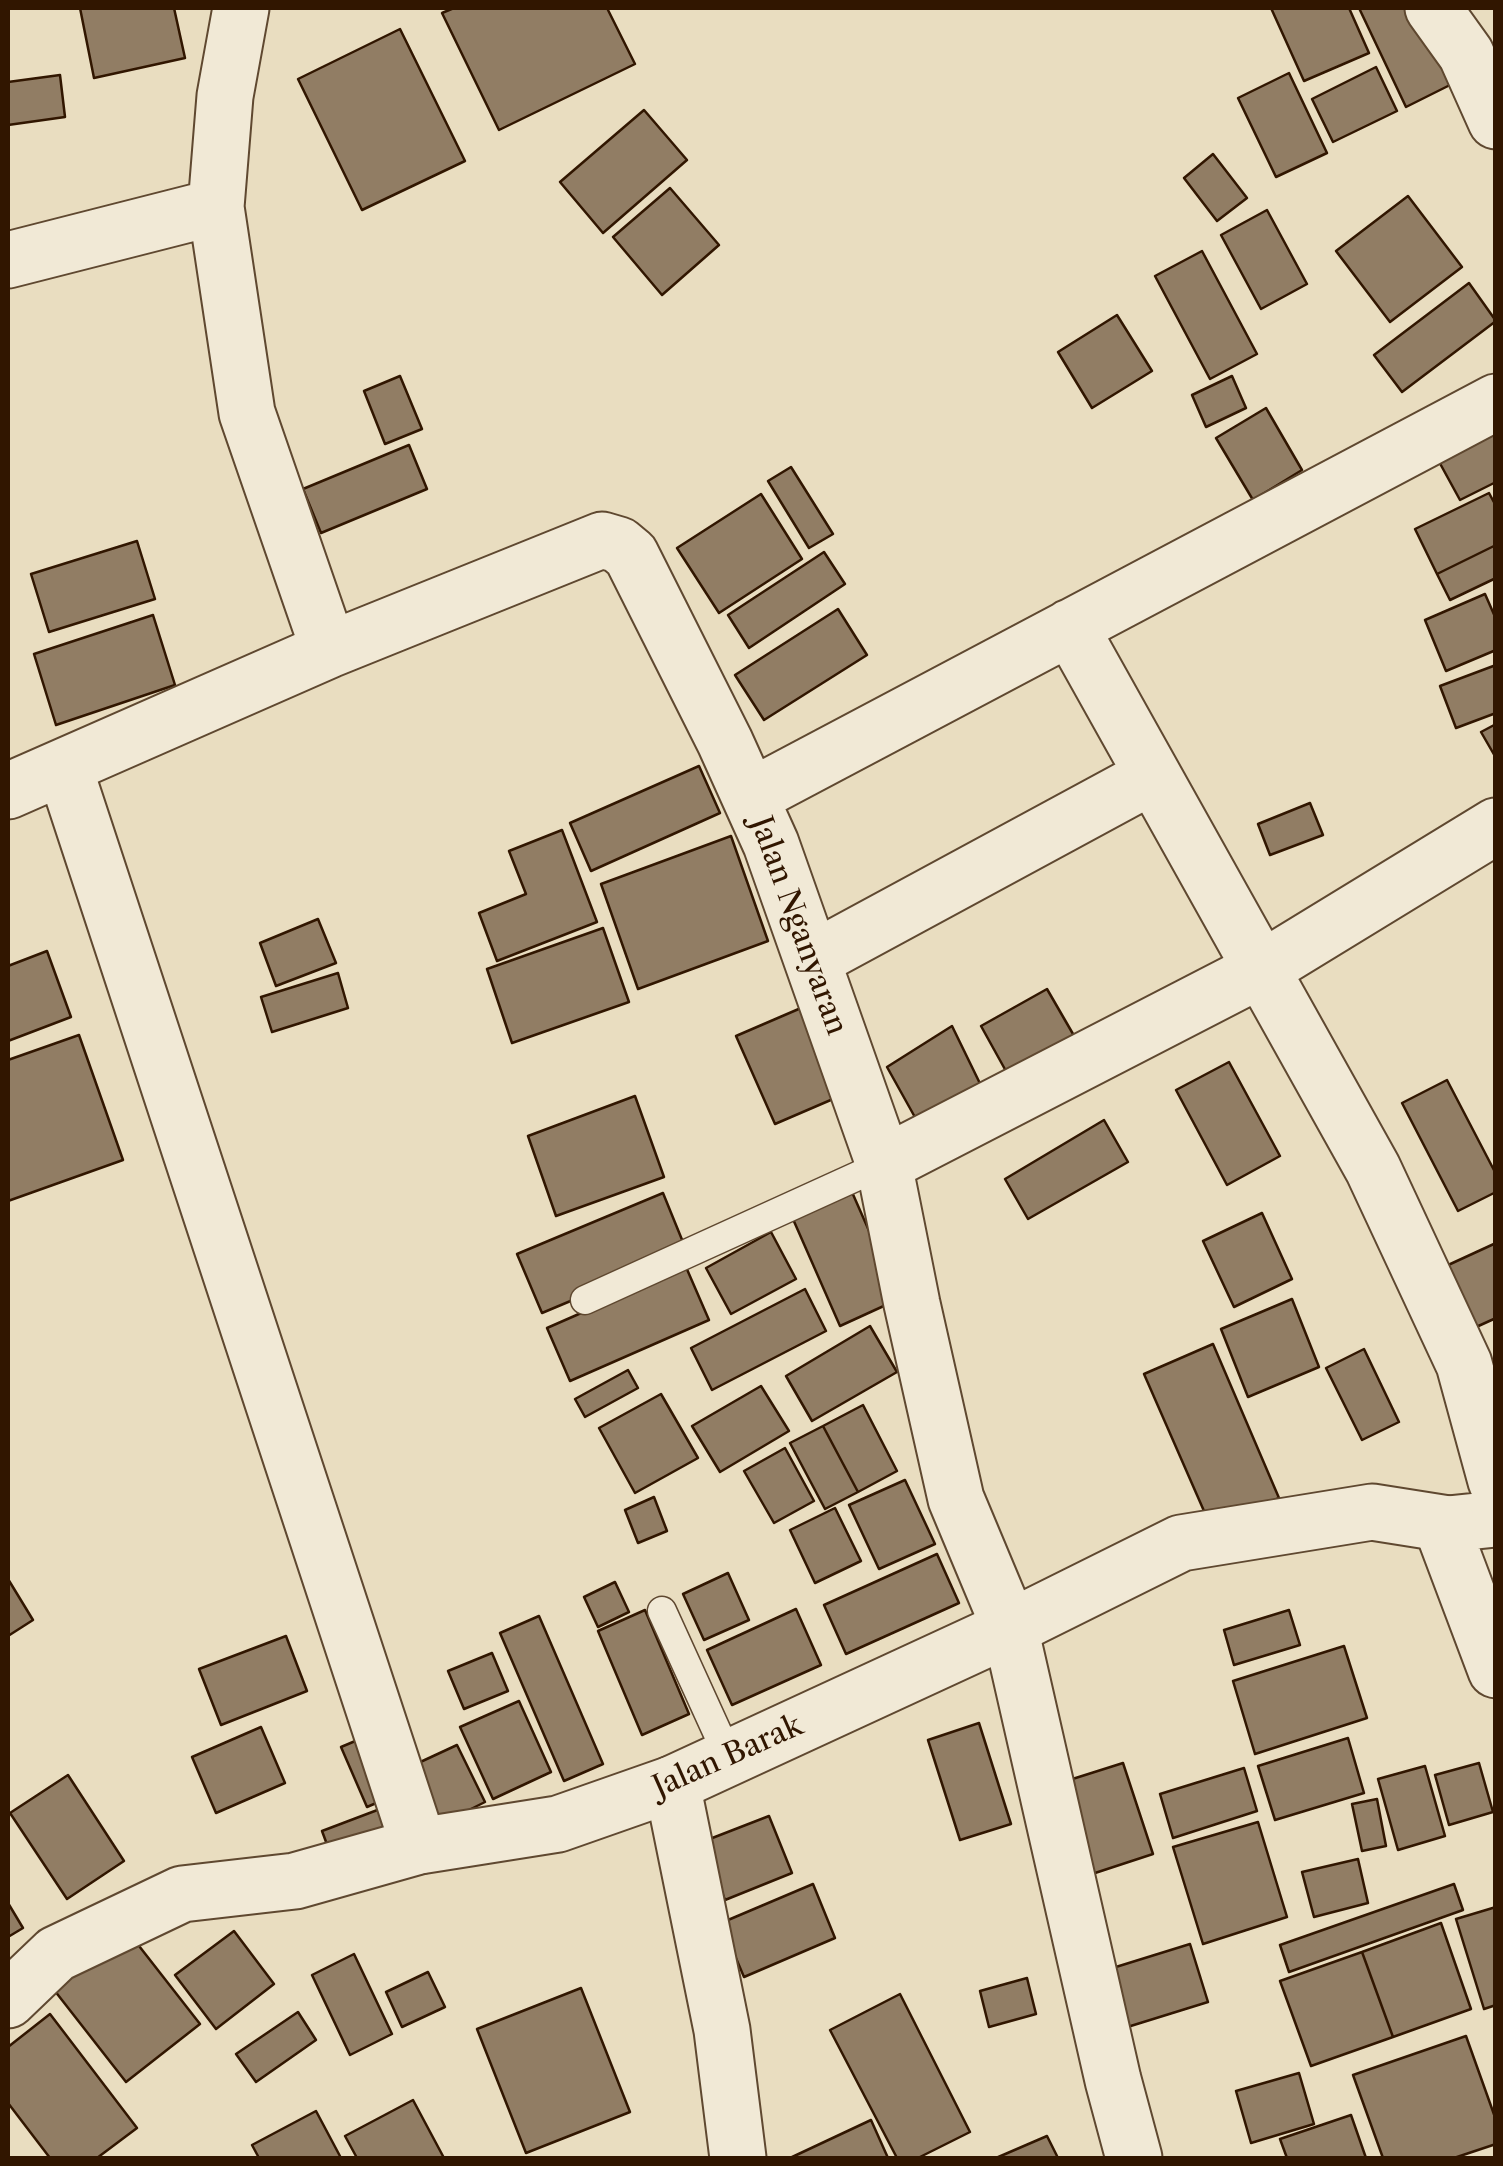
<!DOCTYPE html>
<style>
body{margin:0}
#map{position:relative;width:1503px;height:2166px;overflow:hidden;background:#e9ddc0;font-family:"Libre Caslon Text",serif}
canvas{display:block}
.frame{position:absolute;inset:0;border:10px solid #311600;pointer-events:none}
</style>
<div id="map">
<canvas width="1503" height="2166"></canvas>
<div class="frame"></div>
</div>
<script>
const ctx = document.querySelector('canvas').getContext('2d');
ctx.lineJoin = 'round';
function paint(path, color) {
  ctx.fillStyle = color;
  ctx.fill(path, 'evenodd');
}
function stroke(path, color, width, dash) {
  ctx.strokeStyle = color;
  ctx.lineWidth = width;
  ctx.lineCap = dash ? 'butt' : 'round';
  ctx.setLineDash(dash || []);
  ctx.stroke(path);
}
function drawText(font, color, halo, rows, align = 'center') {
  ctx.font = font + ' "Libre Caslon Text",serif';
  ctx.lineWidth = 8;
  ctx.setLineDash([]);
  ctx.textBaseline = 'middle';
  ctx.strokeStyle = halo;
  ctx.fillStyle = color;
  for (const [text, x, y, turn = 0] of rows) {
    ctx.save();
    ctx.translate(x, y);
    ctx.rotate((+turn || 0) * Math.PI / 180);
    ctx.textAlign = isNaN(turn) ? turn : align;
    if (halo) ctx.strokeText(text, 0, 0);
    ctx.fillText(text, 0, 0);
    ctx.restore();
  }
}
const building = new Path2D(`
 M 80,8 L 174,8 L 185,58 L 94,78 Z
 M 454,8 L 607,8 L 635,64 L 499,130 L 442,13 Z
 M 1271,8 L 1349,8 L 1369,53 L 1304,81 Z
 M 1359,8 L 1418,8 L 1454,83 L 1406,107 Z
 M 400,29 L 465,161 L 362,210 L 298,79 Z
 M 1376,67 L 1397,111 L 1333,142 L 1312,99 Z
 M 1289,73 L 1327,153 L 1276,177 L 1238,98 Z
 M 60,75 L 65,117 L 8,125 L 8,82 Z
 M 644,110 L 687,160 L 603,233 L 560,182 Z
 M 1213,154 L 1247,198 L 1217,221 L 1184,178 Z
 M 670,188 L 719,245 L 662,295 L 613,237 Z
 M 1408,196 L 1462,267 L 1390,322 L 1336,251 Z
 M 1267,210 L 1307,284 L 1261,309 L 1221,235 Z
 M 1202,251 L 1257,354 L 1210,379 L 1155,276 Z
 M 1469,283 L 1496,321 L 1402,392 L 1374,355 Z
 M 1117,315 L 1152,371 L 1092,408 L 1058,352 Z
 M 400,376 L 422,429 L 385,444 L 364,391 Z
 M 1232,376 L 1246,408 L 1206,427 L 1192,395 Z
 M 1266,408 L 1302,470 L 1253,500 L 1216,438 Z
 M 1496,414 L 1496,482 L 1460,500 L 1431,447 Z
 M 409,445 L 427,489 L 321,533 L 303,489 Z
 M 791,467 L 833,534 L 809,548 L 768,481 Z
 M 1489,493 L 1496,506 L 1496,545 L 1437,574 L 1415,529 Z
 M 761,494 L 802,559 L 719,613 L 677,548 Z
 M 137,541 L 155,599 L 49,632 L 31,574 Z
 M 1496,545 L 1496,578 L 1450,600 L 1437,574 Z
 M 824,552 L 845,584 L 749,648 L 728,615 Z
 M 1485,594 L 1496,619 L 1496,650 L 1446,671 L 1425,620 Z
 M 838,609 L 867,655 L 764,720 L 735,675 Z
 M 153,615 L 175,685 L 56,725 L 34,654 Z
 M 1496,665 L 1496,713 L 1456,728 L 1440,686 Z
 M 1496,724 L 1496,758 L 1481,732 Z
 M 699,766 L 720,813 L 591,871 L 570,823 Z
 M 1310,803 L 1323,835 L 1270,855 L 1258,824 Z
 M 562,830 L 597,922 L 497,961 L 479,913 L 526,894 L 509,851 Z
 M 731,836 L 768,941 L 638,989 L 601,884 Z
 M 318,919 L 336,963 L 276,986 L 260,943 Z
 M 603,928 L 629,1002 L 512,1043 L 487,969 Z
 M 47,951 L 71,1017 L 8,1041 L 8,966 Z
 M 338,973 L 348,1008 L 272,1032 L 261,997 Z
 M 1047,989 L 1084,1053 L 1017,1091 L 981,1026 Z
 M 801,1008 L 840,1096 L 775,1124 L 736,1036 Z
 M 952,1026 L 989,1102 L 926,1137 L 887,1067 Z
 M 79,1035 L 123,1160 L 8,1201 L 8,1060 Z
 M 1229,1062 L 1280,1156 L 1227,1185 L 1176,1090 Z
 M 1447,1080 L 1496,1174 L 1496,1192 L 1458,1211 L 1402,1103 Z
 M 635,1096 L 664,1177 L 556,1216 L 528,1136 Z
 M 1104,1120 L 1128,1162 L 1028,1219 L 1005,1179 Z
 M 848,1183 L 899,1299 L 840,1326 L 789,1210 Z
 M 663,1193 L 687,1252 L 542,1313 L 517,1254 Z
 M 1262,1213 L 1292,1279 L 1234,1307 L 1203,1241 Z
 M 771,1232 L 796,1279 L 731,1314 L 706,1268 Z
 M 1496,1243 L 1496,1318 L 1474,1328 L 1446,1266 Z
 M 686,1267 L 709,1320 L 570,1381 L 547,1328 Z
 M 805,1289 L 826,1331 L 712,1390 L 691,1348 Z
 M 1292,1299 L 1319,1367 L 1248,1397 L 1221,1329 Z
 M 870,1326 L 897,1372 L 812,1421 L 786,1376 Z
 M 1213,1344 L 1279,1498 L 1211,1527 L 1144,1374 Z
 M 1364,1349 L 1399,1422 L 1362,1440 L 1326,1368 Z
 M 628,1370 L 638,1388 L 585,1417 L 575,1399 Z
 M 761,1386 L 789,1431 L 720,1472 L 692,1426 Z
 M 661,1394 L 698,1458 L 635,1493 L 599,1428 Z
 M 863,1405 L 897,1471 L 858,1492 L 823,1426 Z
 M 823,1426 L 858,1492 L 825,1509 L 790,1443 Z
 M 785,1448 L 814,1501 L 774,1523 L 744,1471 Z
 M 905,1480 L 935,1544 L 879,1569 L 849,1505 Z
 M 654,1497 L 667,1531 L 638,1543 L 625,1510 Z
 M 835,1508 L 861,1561 L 815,1583 L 790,1530 Z
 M 937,1554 L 959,1603 L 846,1654 L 824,1605 Z
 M 728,1573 L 749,1620 L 704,1640 L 683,1594 Z
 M 8,1579 L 33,1620 L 8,1636 Z
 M 615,1582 L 629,1612 L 598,1627 L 584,1597 Z
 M 796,1609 L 821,1665 L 732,1705 L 707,1650 Z
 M 645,1610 L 689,1714 L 642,1735 L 598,1631 Z
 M 1289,1610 L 1300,1645 L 1234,1665 L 1224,1630 Z
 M 539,1616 L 603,1764 L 564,1781 L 500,1633 Z
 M 286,1636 L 307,1691 L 221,1725 L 199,1669 Z
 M 1344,1646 L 1367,1718 L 1255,1754 L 1233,1681 Z
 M 492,1653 L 508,1691 L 464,1709 L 448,1671 Z
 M 519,1701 L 551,1772 L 493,1799 L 460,1727 Z
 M 979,1723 L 1011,1824 L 960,1840 L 928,1740 Z
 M 261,1727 L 285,1783 L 216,1813 L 192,1757 Z
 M 372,1734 L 397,1794 L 367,1807 L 341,1747 Z
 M 1348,1738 L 1364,1793 L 1275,1820 L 1258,1766 Z
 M 457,1745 L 485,1802 L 429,1830 L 401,1771 Z
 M 1123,1763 L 1153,1854 L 1092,1874 L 1063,1782 Z
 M 1479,1763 L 1493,1812 L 1449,1825 L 1435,1775 Z
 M 1425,1766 L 1445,1836 L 1398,1850 L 1378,1779 Z
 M 1244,1768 L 1257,1811 L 1173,1838 L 1160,1794 Z
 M 68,1775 L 124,1861 L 67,1899 L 10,1813 Z
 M 1377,1799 L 1386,1846 L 1362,1851 L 1352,1804 Z
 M 388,1806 L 399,1832 L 332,1858 L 322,1831 Z
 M 769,1816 L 792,1873 L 725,1900 L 702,1842 Z
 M 1258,1822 L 1287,1917 L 1203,1944 L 1173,1847 Z
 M 1358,1859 L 1368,1903 L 1314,1917 L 1302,1872 Z
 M 813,1884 L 835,1938 L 744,1977 L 721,1923 Z
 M 1454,1884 L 1463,1910 L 1289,1972 L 1280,1945 Z
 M 8,1903 L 23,1928 L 8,1937 Z
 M 1496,1907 L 1496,2005 L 1484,2009 L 1456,1919 Z
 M 1441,1923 L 1471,2009 L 1393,2037 L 1362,1952 Z
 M 125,1928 L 200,2024 L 126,2082 L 51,1986 Z
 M 234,1931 L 274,1984 L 216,2029 L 175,1975 Z
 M 1190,1944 L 1208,2002 L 1121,2029 L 1103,1971 Z
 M 1362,1952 L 1393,2037 L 1311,2066 L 1280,1981 Z
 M 354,1954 L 392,2034 L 350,2055 L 312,1975 Z
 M 428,1972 L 445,2007 L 402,2027 L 386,1992 Z
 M 1027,1978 L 1036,2014 L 989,2027 L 980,1991 Z
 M 581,1988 L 630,2112 L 526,2153 L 477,2029 Z
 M 900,1994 L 970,2132 L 918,2158 L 897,2158 L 830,2030 Z
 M 298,2012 L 316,2040 L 256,2082 L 236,2054 Z
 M 50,2014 L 137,2128 L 97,2158 L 50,2158 L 8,2103 L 8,2047 Z
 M 1466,2036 L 1496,2120 L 1496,2144 L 1454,2158 L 1383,2158 L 1353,2075 Z
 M 1299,2073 L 1314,2124 L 1251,2143 L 1236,2091 Z
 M 413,2100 L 444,2158 L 357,2158 L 345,2136 Z
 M 316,2111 L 341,2158 L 259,2158 L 252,2145 Z
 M 1351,2115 L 1366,2158 L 1287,2158 L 1280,2139 Z
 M 871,2120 L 888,2158 L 790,2158 Z
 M 1047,2136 L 1058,2158 L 996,2158 Z`);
paint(building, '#917d64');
stroke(building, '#311600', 2.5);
const service = new Path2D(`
 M 585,1300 L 884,1164
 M 662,1611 L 729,1758`);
const minor = new Path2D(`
 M 1433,8 L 1466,54 L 1496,121
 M 216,207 L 225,96 L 241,8
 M 8,260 L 216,207 L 247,413 L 329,650 L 8,791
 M 1070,627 L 1373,1169 L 1464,1364 L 1496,1481
 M 329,650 L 602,540 L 619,545 L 631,555 L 725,742 L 771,844 L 884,1164 L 912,1304 L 956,1499 L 1010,1628 L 1113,2080 L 1134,2158
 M 64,767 L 419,1846
 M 750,797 L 1496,402
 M 812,960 L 1152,776
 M 884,1164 L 1262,969 L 1496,826
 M 1441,1524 L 1496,1670
 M 1448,1524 L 1496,1519
 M 672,1784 L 722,2030 L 738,2158`);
const tertiary = new Path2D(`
 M 8,2000 L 56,1954 L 182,1894 L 295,1881 L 419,1846 L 558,1824 L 672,1784 L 1010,1628 L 1181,1543 L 1372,1512 L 1448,1524`);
stroke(service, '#5f4830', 31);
stroke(minor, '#5f4830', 59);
stroke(tertiary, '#5f4830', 59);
stroke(service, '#f1e9d6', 28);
stroke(minor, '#f1e9d6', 55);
stroke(tertiary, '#f1e9d6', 55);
drawText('30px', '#311600', '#f1e9d6', [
 ["Jalan Nganyaran",798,926,70],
 ["Jalan Barak",728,1757,-24]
]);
</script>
